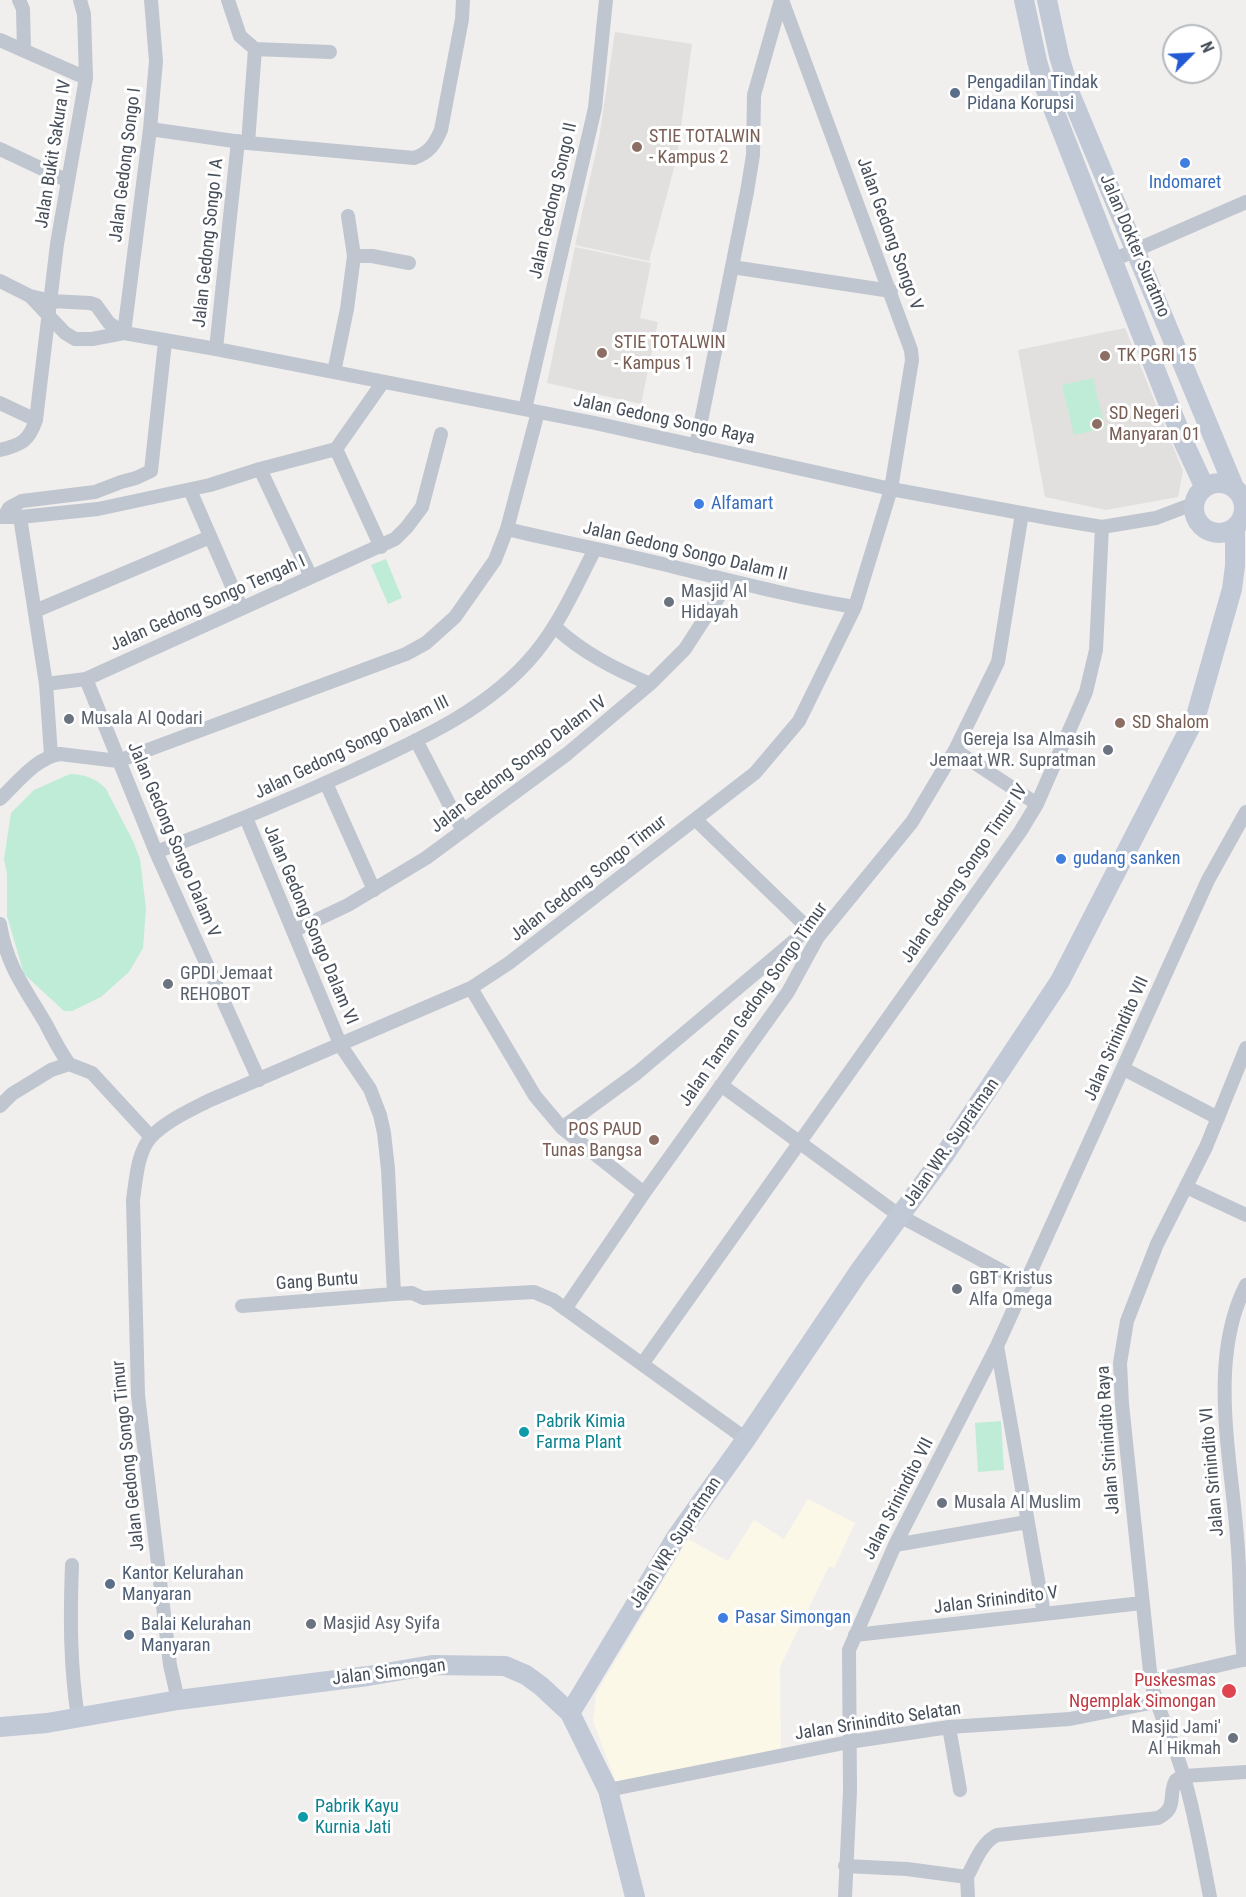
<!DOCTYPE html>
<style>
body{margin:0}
#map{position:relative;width:1246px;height:1897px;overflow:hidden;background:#f1eeee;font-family:"Roboto Condensed",sans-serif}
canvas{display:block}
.north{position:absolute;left:1162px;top:24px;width:60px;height:60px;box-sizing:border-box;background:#fff;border:2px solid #b5b9bd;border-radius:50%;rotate:66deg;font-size:16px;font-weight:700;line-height:24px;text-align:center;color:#474f5a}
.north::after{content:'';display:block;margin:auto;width:21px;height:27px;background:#2359d5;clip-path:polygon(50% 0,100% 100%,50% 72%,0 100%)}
</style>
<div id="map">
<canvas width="1246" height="1897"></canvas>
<div class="north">N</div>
</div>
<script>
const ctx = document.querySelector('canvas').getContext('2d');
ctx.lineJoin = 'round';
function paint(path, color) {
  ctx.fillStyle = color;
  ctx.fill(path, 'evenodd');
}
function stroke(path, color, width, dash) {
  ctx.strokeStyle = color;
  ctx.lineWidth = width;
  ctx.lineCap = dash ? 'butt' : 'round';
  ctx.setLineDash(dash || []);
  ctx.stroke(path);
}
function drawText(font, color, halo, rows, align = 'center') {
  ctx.font = font + ' "Roboto Condensed",sans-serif';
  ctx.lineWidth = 6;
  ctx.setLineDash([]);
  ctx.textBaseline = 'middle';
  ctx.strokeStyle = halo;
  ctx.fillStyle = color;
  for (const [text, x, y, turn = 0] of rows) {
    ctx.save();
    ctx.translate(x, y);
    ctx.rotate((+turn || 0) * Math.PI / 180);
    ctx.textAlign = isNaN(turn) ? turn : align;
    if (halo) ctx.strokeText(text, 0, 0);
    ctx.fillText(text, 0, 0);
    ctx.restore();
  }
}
paint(new Path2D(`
 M 808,1499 L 855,1523 L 834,1568 L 829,1566 L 780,1667 L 781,1753 L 617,1785 L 593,1721 L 596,1694 L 688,1539 L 728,1561 L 754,1520 L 784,1539 Z`), '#fbf8e8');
paint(new Path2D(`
 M 615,32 L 692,44 L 677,157 L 649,261 L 575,245 L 599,138 Z
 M 575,247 L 651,263 L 640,318 L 658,322 L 641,404 L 547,383 Z
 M 1125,328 L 1183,471 L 1178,497 L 1106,510 L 1045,497 L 1018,350 Z`), '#e1e0df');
paint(new Path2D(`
 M 1093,378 L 1105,428 L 1074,435 L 1062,385 Z
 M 386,559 L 402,598 L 388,604 L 371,565 Z
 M 70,774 C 83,774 98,779 106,789 L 133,841 L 140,859 L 146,909 L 143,948 L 129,972 L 101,997 L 72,1011 L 64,1011 L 24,974 L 7,916 L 7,874 L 4,859 L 11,813 L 34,790 Z
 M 1001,1421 L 1004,1470 L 978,1472 L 975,1423 Z`), '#bfecd6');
stroke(new Path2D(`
 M 19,0 L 23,9 L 24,50
 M 228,0 L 240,36 L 255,49 L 248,143
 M 0,40 L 86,78
 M 255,49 L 330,52
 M 150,129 L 248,143 L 414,158 C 429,153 435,144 441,130 L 462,19 L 463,0
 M 0,149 L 68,181
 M 354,256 L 372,256 L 409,263
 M 1113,260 L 1246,202
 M 732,267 L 891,291
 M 0,281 L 30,296 L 51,301 L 90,303 L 96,305 L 109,323 L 124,333
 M 30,296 L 65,333 L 75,339 L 92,339 L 124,333 L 216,349 L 595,423 L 891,489 L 1054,519 L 1102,527 L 1156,518 L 1193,504
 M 124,333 L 150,129 L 156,61 L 151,0
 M 216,349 L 238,141
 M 334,372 L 347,309 L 354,256 L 348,216
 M 0,403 L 36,420
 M 525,409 L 595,108 L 606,0
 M 696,446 L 747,192 L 753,155 L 754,95 L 781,0
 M 0,450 C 21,445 29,441 36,420 L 57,244 L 86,78 L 84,14 L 80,0
 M 260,469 L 311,577
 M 190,490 L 241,607
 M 0,517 L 20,517 L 98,509 L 210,485 L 260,469 L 336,449
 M 4,517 L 9,508 L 22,501 L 95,492 L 121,482 L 136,478 L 151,471 L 165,342
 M 20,517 L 46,684 L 51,755
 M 507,529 C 556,541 605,550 654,562 C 721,578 787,596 855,607
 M 381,547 L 336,449 L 383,382
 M 35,611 L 210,537
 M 555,627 C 583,653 615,669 650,684
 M 86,679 L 156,852 L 259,1080
 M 46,684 L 86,679 L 395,539 L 407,527 L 422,507 L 441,434
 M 416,740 L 463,831
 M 955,750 L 1037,804
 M 326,783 L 374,890
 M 0,799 C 16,784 37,757 60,754 L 118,761 L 406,654 L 426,643 L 455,617 L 495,560 L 507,529 L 538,412
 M 246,818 L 341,1046 L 370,1089 L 380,1115 L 384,1133 L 388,1169 L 394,1294
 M 696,820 L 814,934
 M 156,852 C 223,827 289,800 354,770 C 419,740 490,709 536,652 C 561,621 577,584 595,549
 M 0,924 C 7,967 25,988 46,1024 C 53,1038 60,1051 69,1064
 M 293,931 L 348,905 L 426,858 L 567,754 L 650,684 L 685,649 L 729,581
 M 471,988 L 535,1096 L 562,1128 L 644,1193
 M 1124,1069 L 1218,1118
 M 721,1085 L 900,1216 L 1026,1284
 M 0,1106 L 12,1094 L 30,1083 L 51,1070 L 69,1064 L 92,1073 L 151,1137
 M 562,1128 L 637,1073 L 808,929
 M 1186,1187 L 1246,1215
 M 242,1306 L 394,1294 L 412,1293 L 423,1298 L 534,1292 L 553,1300 L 746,1439
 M 565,1309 L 644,1193 L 788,992 L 818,937 L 912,822 L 955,750 L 998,662 L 1022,513
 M 997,1346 L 1044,1614
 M 643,1363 L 1020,832 L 1037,804 L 1086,692 L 1096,650 L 1102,527
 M 895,1545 L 1027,1522
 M 72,1565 C 70,1618 70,1665 78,1718
 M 855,1635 L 1142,1603
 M 1244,1660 C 1239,1619 1241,1578 1237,1537 C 1231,1457 1208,1359 1246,1285
 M 1151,1681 L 1246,1659
 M 178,1700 L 170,1665 L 138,1395 L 133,1200 C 136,1180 137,1153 151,1137 C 166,1121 189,1111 208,1101 L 471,988 L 509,963 L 755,773 L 799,721 L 855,607 L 891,489 L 912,360 L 911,350 L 782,0
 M 949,1727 L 960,1790
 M 608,1790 L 849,1742 L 949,1727 L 1070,1719 L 1155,1702
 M 845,1866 L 907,1869 L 967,1877 C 975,1862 982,1842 997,1835 L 1158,1818 C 1179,1807 1167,1796 1176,1780 L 1184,1776 L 1246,1772
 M 967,1877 L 968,1897
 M 845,1897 L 850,1791 L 849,1650 L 895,1545 L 997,1346 L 1208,880 L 1246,812
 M 1210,1897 C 1202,1856 1195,1813 1183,1774 C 1174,1742 1158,1713 1151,1681 L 1122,1404 L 1120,1363 L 1127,1321 L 1157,1244 L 1206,1147 L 1246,1048`), '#bfc6cf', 14);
stroke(new Path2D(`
 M 1024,0 L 1037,61 L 1044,85 L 1184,443 L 1204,486
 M 1047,0 L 1059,56 L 1071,96 L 1234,487
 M1194 508a25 25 0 1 1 50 0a25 25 0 1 1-50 0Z
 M 570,1713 L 677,1536 L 746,1439 L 858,1273 L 945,1154 L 1060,981 L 1196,716 L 1232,589 L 1235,566 L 1235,527
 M 0,1727 L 47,1723 L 178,1700 L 368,1676 L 432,1665 L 505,1666 L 526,1675 L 541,1686 L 570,1713 L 608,1790 L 635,1897`), '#c2c9d6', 20);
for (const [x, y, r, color] of [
 [955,93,6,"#5c6f8a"],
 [637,147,6,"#8d6e63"],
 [1185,163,6,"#3f7fe0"],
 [602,353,6,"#8d6e63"],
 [1105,356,6,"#8d6e63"],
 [1097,424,6,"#8d6e63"],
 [699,504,6,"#3f7fe0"],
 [669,602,6,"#6b7280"],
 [69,719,6,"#6b7280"],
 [1120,723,6,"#8d6e63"],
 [1108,750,6,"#6b7280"],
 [1061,859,6,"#3f7fe0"],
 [168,984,6,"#6b7280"],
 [654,1140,6,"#8d6e63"],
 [957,1289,6,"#6b7280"],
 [524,1432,6,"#0f9aa8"],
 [942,1503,6,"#6b7280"],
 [110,1584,6,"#5c6f8a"],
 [723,1618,6,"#3f7fe0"],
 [311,1624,6,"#6b7280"],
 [129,1635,6,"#5c6f8a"],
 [1229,1691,8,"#e0444e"],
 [1233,1738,6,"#6b7280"],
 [303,1817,6,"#0f9aa8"]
]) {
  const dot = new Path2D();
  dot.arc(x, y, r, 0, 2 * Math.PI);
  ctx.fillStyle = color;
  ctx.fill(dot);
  stroke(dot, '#fff', 2);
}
drawText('18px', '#4e5e75', '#fff', [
 ["Pengadilan Tindak",967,83],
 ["Pidana Korupsi",967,104],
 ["Kantor Kelurahan",122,1574],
 ["Manyaran",122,1595],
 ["Balai Kelurahan",141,1625],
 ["Manyaran",141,1646]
], 'left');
drawText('18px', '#785e54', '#fff', [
 ["STIE TOTALWIN",649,137],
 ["- Kampus 2",649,158],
 ["STIE TOTALWIN",614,343],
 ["- Kampus 1",614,364],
 ["TK PGRI 15",1117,356],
 ["SD Negeri",1109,414],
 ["Manyaran 01",1109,435],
 ["SD Shalom",1132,723],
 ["POS PAUD",642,1130,"right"],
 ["Tunas Bangsa",642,1151,"right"]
], 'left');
drawText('18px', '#474f5a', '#fff', [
 ["Jalan Bukit Sakura IV",54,154,-81],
 ["Jalan Gedong Songo I",126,165,-83],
 ["Jalan Gedong Songo II",554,201,-77],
 ["Jalan Gedong Songo V",889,234,70],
 ["Jalan Gedong Songo I A",209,243,-84],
 ["Jalan Dokter Suratmo",1134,246,67],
 ["Jalan Gedong Songo Raya",664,420,12],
 ["Jalan Gedong Songo Dalam II",685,552,13],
 ["Jalan Gedong Songo Tengah I",208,604,-24],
 ["Jalan Gedong Songo Dalam III",352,748,-26],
 ["Jalan Gedong Songo Dalam IV",519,765,-37],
 ["Jalan Gedong Songo Dalam V",173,840,67],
 ["Jalan Gedong Songo Timur IV",965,874,-56],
 ["Jalan Gedong Songo Timur",589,879,-38],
 ["Jalan Gedong Songo Dalam VI",310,925,67],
 ["Jalan Taman Gedong Songo Timur",754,1005,-55],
 ["Jalan Srinindito VII",1117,1039,-66],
 ["Jalan WR. Supratman",952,1143,-55],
 ["Gang Buntu",317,1282,-4],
 ["Jalan Srinindito Raya",1109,1440,-94],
 ["Jalan Gedong Songo Timur",129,1456,-96],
 ["Jalan Srinindito VI",1213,1472,-95],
 ["Jalan Srinindito VII",899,1499,-63],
 ["Jalan WR. Supratman",676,1543,-57],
 ["Jalan Srinindito V",996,1601,-7],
 ["Jalan Simongan",389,1673,-7],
 ["Jalan Srinindito Selatan",878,1722,-9]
]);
drawText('18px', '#366cbe', '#fff', [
 ["Indomaret",1185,183,"center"],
 ["Alfamart",711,504],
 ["gudang sanken",1073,859],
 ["Pasar Simongan",735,1618]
], 'left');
drawText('18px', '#5b616d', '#fff', [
 ["Masjid Al",681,592],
 ["Hidayah",681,613],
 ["Musala Al Qodari",81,719],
 ["Gereja Isa Almasih",1096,740,"right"],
 ["Jemaat WR. Supratman",1096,761,"right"],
 ["GPDI Jemaat",180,974],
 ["REHOBOT",180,995],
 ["GBT Kristus",969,1279],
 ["Alfa Omega",969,1300],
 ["Musala Al Muslim",954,1503],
 ["Masjid Asy Syifa",323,1624],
 ["Masjid Jami'",1221,1728,"right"],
 ["Al Hikmah",1221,1749,"right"]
], 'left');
drawText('18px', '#0d838f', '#fff', [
 ["Pabrik Kimia",536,1422],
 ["Farma Plant",536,1443],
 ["Pabrik Kayu",315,1807],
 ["Kurnia Jati",315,1828]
], 'left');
drawText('18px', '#be3a42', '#fff', [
 ["Puskesmas",1216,1681],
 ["Ngemplak Simongan",1216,1702]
], 'right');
</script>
